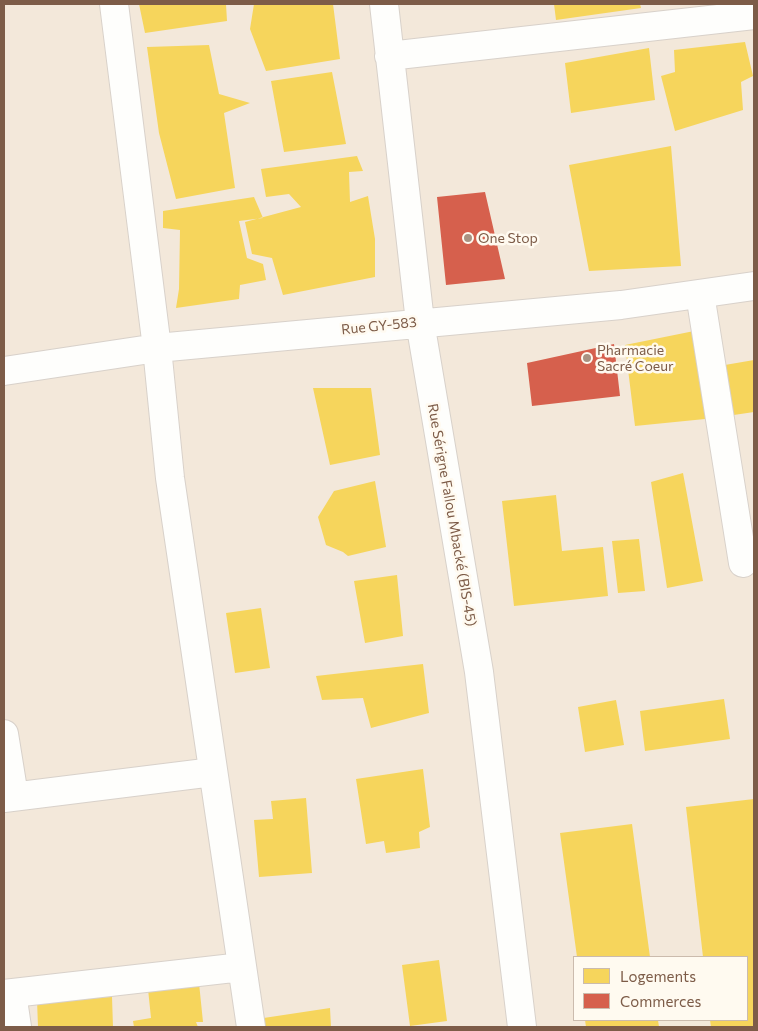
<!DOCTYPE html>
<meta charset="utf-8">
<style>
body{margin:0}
#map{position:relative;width:758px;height:1031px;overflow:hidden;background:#faf5ed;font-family:Commissioner,sans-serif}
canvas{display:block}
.frame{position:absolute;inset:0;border:5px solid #7d5c48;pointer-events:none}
.legend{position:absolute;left:573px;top:956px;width:175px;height:65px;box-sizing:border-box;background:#fffaf0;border:1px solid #cbbbad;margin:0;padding:6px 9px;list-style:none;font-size:15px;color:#7d5c48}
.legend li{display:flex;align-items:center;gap:10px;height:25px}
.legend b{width:25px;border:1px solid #cbbbad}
</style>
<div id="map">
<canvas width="758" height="1031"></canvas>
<div class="frame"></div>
<ul class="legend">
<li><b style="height:14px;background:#f6d55c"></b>Logements</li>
<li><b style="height:14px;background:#d6604d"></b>Commerces</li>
</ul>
</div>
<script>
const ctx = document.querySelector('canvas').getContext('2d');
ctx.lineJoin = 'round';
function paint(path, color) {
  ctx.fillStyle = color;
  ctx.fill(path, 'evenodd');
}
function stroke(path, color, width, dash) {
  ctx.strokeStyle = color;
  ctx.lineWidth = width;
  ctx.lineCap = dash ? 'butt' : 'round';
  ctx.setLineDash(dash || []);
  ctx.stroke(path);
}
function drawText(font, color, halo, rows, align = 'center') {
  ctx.font = font + ' Commissioner,sans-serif';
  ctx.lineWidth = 5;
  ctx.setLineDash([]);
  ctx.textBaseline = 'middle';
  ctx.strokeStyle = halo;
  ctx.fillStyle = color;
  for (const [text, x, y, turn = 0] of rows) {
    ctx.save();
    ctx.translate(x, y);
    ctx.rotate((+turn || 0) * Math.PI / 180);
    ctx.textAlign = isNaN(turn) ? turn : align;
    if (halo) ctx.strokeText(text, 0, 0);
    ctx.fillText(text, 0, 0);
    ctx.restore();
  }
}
paint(new Path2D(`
 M 4,4 L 754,4 L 754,1027 L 4,1027 ZM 574,957 L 747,957 L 747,1020 L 574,1020 Z`), '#f3e8da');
paint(new Path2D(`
 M 139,4 L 226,4 L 227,21 L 145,33 Z
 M 254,4 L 333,4 L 340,59 L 266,71 L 250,29 Z
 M 554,4 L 640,4 L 641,8 L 556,20 Z
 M 745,42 L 753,76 L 741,82 L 743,110 L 675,131 L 661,76 L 675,72 L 674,50 Z
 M 209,45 L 219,94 L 250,103 L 224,113 L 235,188 L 176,199 L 159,133 L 147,47 Z
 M 649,48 L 655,100 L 571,113 L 565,63 Z
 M 332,72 L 346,144 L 284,152 L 271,81 Z
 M 671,146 L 681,266 L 589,271 L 569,165 Z
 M 357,156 L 363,171 L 349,172 L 350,202 L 368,196 L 375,239 L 375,277 L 283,295 L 272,258 L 252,254 L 245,222 L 301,207 L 289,194 L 266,197 L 261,169 Z
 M 254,197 L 263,218 L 239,221 L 247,258 L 263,264 L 266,280 L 240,285 L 239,299 L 176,308 L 179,289 L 180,230 L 163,228 L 163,211 Z
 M 699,330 L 715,418 L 635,426 L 625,345 Z
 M 754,360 L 754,412 L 727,416 L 719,366 Z
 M 313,388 L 371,388 L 380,455 L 330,465 Z
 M 683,473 L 703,581 L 667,588 L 651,482 Z
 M 375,481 L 386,547 L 348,556 L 343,552 L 326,545 L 318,517 L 334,491 Z
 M 556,495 L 562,551 L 603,547 L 608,596 L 514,606 L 502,501 Z
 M 639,539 L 645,591 L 618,593 L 612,541 Z
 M 397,575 L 403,636 L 365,643 L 354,581 Z
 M 261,608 L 270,668 L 235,673 L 226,613 Z
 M 423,664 L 429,713 L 371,728 L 363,698 L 322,700 L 316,676 Z
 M 724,699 L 730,739 L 645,751 L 640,711 Z
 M 616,700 L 624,745 L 585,752 L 578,707 Z
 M 423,769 L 430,827 L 419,832 L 420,848 L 386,853 L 384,841 L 366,844 L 356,779 Z
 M 306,798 L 312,873 L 259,877 L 254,820 L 273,819 L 271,801 Z
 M 754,799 L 754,1027 L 711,1027 L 710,1020 L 747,1020 L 747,957 L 703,957 L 686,807 Z
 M 632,824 L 650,957 L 577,957 L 560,833 Z
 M 439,960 L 447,1021 L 410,1026 L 402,965 Z
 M 199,983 L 203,1022 L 196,1022 L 198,1027 L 134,1027 L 133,1021 L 151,1018 L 148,989 Z
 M 112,997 L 113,1027 L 38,1027 L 37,1000 Z
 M 330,1008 L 331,1027 L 258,1027 L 257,1019 Z
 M 585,1020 L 658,1020 L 659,1027 L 586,1027 Z`), '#f6d55c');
paint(new Path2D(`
 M 485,192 L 505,279 L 446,285 L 437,197 Z
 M 614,344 L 620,396 L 532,406 L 527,363 Z`), '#d6604d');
const minor = new Path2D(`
 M 114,4 L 157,348 L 170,478 L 251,1027
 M 384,4 L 420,322 L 479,672 L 522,1027
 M 389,56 L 754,15
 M 700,294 L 743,563
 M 4,371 L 157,348 L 621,305 L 754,286
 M 4,734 L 14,796
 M 4,798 L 213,772
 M 12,993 L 17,1027
 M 4,994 L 242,967`);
stroke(minor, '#d8d1ca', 30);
stroke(minor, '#fefefc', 28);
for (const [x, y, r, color] of [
 [468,238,5,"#a99282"],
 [587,358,5,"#a99282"]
]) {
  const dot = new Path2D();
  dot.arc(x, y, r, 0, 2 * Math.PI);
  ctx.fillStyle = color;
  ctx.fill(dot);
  stroke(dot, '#fffaf0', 2);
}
drawText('14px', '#7d5c48', '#fffaf0', [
 ["One Stop",478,238],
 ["Pharmacie",597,350],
 ["Sacré Coeur",597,366]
], 'left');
drawText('14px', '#7d5c48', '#fffaf0', [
 ["Rue GY-583",379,326,-6],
 ["Rue Sérigne Fallou Mbacké (BIS-45)",452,515,80]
]);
</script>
